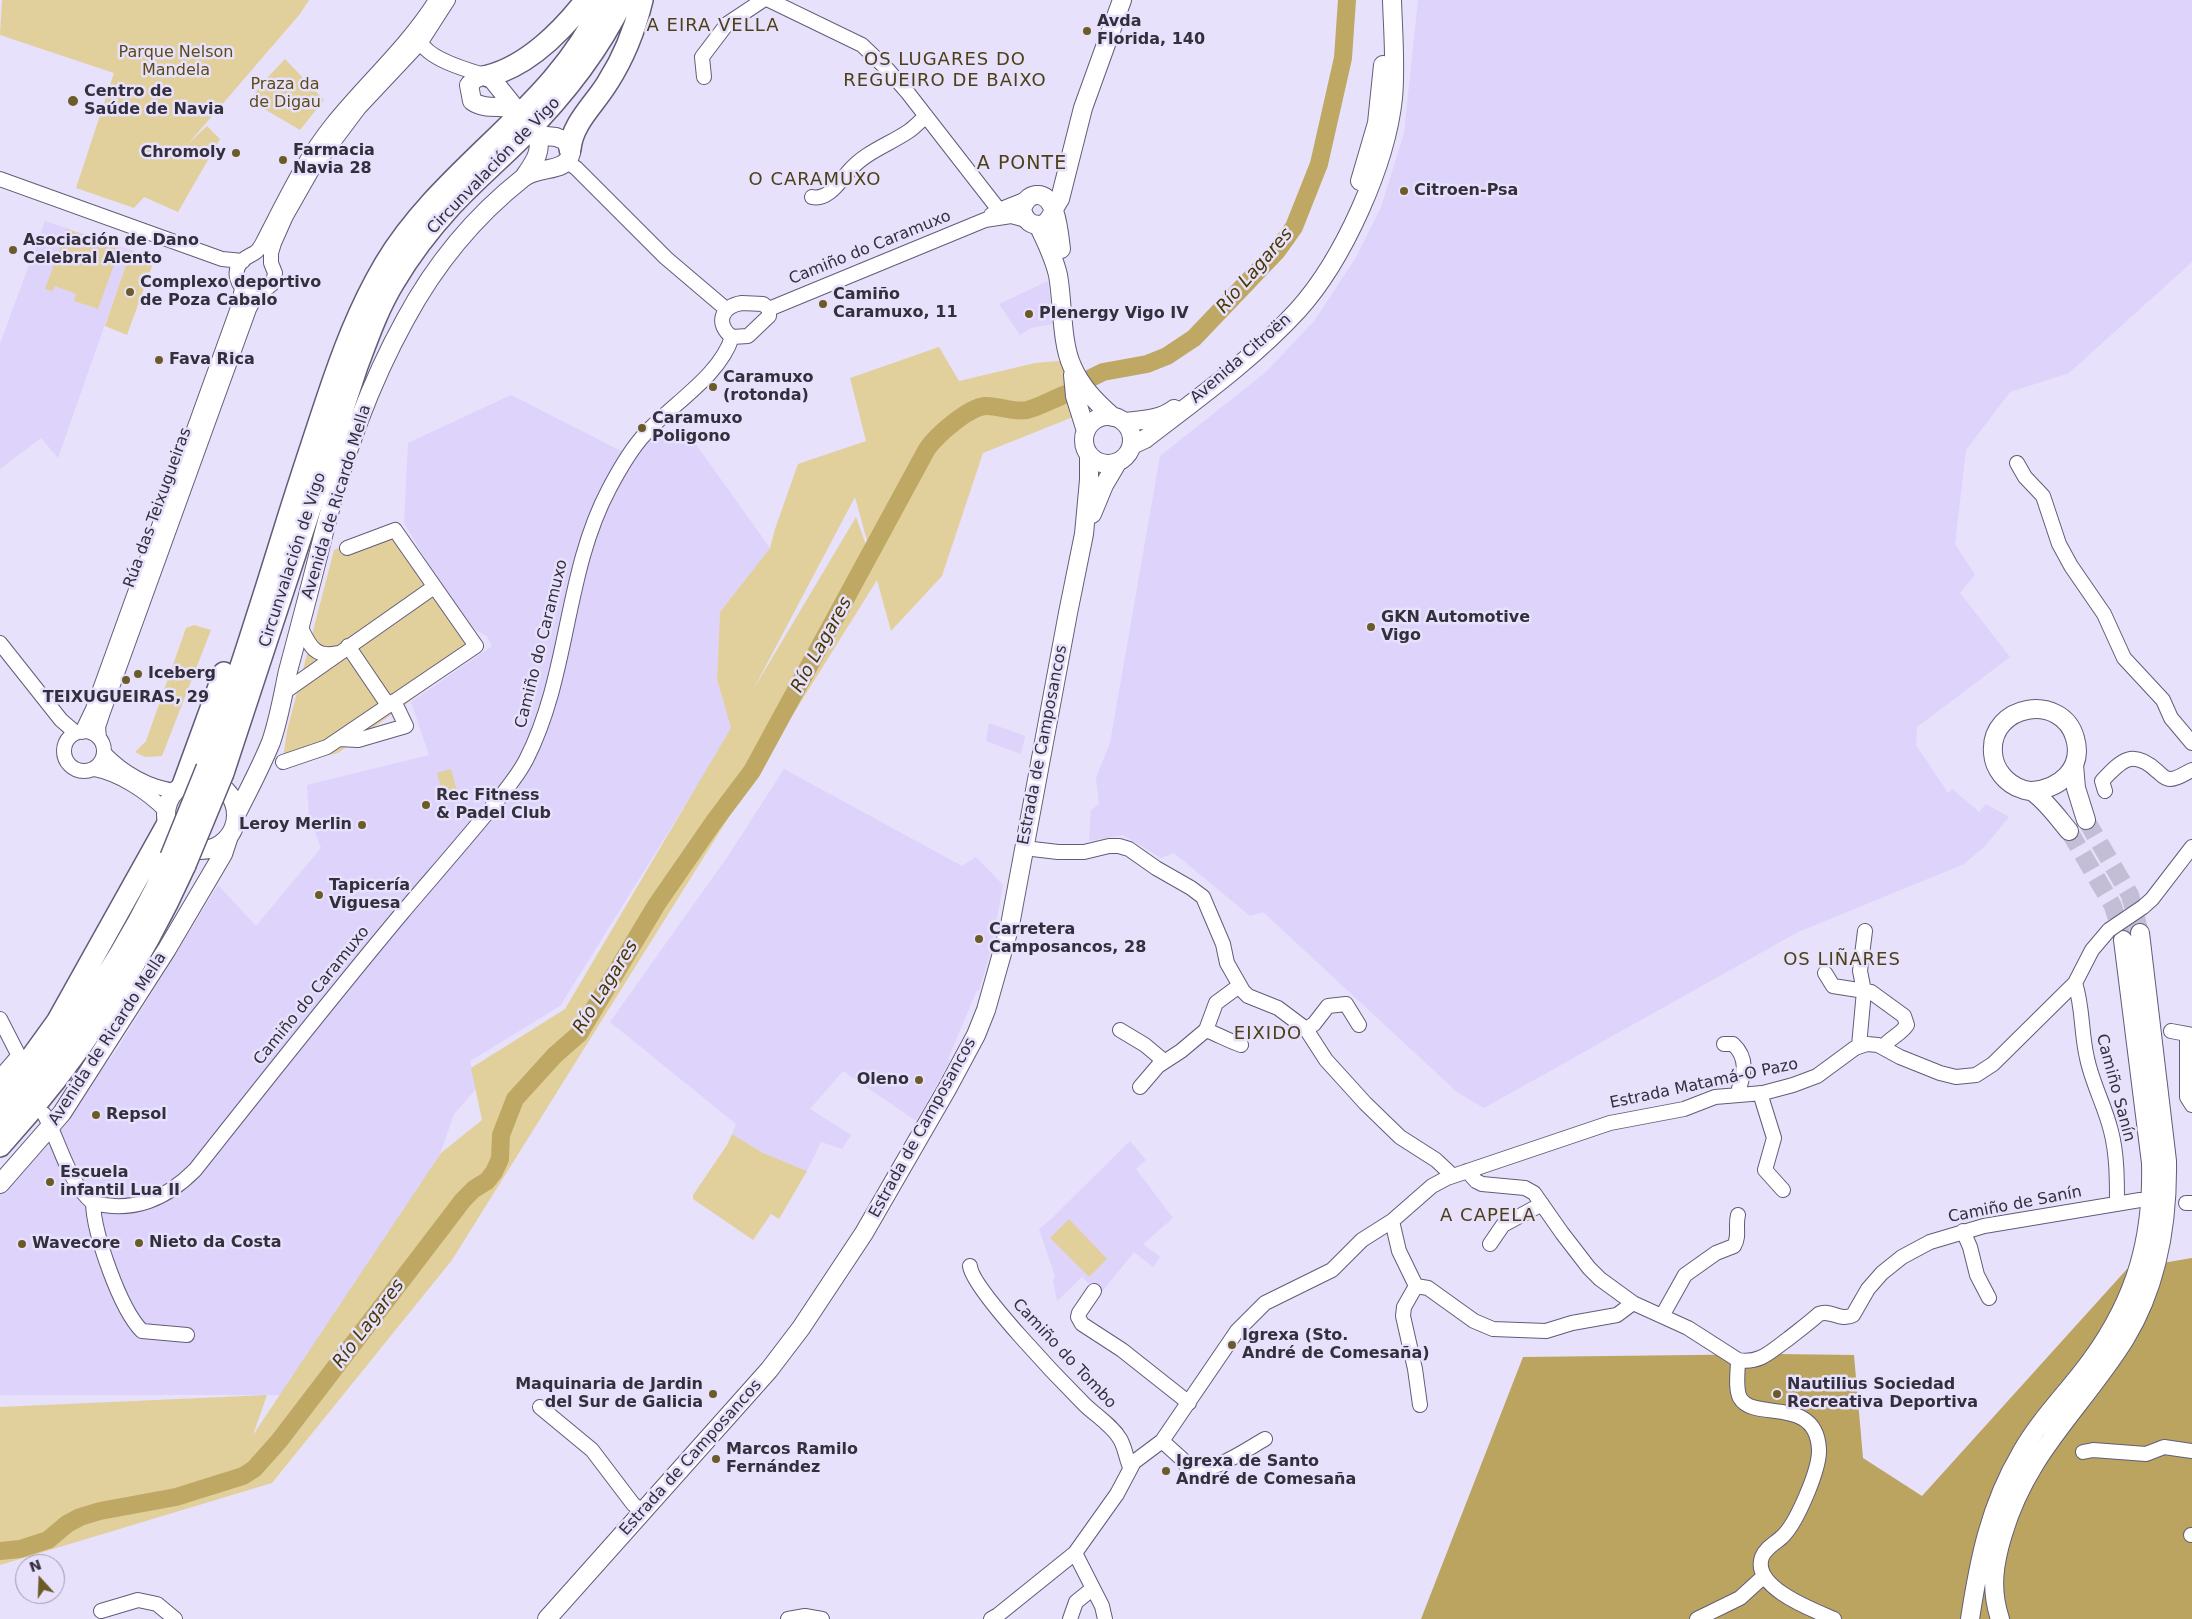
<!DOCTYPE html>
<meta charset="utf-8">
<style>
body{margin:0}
#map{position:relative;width:2192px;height:1619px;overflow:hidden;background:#e7e1fc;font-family:"DejaVu Sans",sans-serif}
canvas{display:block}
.north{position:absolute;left:15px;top:1554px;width:50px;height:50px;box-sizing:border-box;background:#e7e1fc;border:1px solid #9f9aaf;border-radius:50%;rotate:340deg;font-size:14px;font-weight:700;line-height:20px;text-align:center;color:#332f3c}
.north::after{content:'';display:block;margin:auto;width:18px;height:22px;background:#6b5b28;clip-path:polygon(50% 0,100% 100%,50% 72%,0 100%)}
</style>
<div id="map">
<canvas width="2192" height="1619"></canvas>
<div class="north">N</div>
</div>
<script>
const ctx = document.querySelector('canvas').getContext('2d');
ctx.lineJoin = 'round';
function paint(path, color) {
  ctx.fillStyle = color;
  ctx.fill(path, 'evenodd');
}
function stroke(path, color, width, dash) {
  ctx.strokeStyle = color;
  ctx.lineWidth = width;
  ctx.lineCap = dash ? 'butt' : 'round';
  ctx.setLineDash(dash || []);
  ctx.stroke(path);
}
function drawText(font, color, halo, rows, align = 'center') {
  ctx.font = font + ' "DejaVu Sans",sans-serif';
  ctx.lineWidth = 5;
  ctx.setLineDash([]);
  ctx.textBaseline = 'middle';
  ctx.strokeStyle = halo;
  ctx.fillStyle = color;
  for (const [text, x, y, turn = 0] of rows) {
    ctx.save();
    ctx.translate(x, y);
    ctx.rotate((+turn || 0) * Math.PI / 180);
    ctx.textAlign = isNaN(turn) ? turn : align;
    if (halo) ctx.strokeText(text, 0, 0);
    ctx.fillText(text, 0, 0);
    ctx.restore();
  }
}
paint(new Path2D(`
 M 1418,0 L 2192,0 L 2192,262 L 2069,373 L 2010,392 L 1966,450 L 1955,544 L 1975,575 L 1960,593 L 2010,657 L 1917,727 L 1916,745 L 1948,793 L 1952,789 L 1979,812 L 1986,804 L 2009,817 L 1985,846 L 1964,864 L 1798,932 L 1484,1108 L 1457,1092 L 1263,912 L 1250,916 L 1174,853 L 1161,858 L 1123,835 L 1089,841 L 1091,810 L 1099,804 L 1096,778 L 1110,743 L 1160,456 L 1266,372 L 1314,321 L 1355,259 L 1381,207 L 1404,133 Z
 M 45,221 L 131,250 L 58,458 L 41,438 L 0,469 L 0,344 Z
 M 1048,281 L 1053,324 L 1031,328 L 1020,335 L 999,304 Z
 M 511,395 L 623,452 L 682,425 L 770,548 L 720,612 L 717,679 L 732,730 L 560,1006 L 470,1061 L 476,1089 L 454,1114 L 434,1171 L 338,1332 L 280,1395 L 0,1395 L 0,1193 L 60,1126 L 118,1048 L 218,885 L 256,926 L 321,848 L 309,815 L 307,785 L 429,755 L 411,702 L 492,646 L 487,636 L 464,624 L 404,523 L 408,443 Z
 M 989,723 L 1025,736 L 1021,754 L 986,741 Z
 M 784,769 L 962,866 L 976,857 L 1003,885 L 992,946 L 979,991 L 977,990 L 948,1059 L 950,1061 L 916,1121 L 843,1071 L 810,1109 L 851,1135 L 842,1149 L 821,1142 L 807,1171 L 763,1153 L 732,1134 L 736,1124 L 610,1022 L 728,856 Z
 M 1130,1141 L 1146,1160 L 1136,1169 L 1173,1218 L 1143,1244 L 1160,1257 L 1153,1267 L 1134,1252 L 1100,1294 L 1082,1277 L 1057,1301 L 1053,1281 L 1055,1276 L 1039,1229 L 1050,1220 Z`), '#ddd3fb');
paint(new Path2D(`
 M 2,0 L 309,0 L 300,14 L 188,144 L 207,126 L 220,139 L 178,212 L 144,197 L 134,208 L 76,188 L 114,73 L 0,35 Z
 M 285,59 L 324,100 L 300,130 L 249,100 L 267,78 Z
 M 67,229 L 120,248 L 98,309 L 74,301 L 76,294 L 55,286 L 53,291 L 45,289 Z
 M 131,250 L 155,258 L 127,335 L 105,326 Z
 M 939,347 L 959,381 L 1035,363 L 1070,360 L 1073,417 L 983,453 L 942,576 L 891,631 L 877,580 L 452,1260 L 272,1483 L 0,1565 L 0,1407 L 267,1395 L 253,1435 L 441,1153 L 482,1120 L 471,1068 L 565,1009 L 731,728 L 717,679 L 720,612 L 770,548 L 775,529 L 798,464 L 866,441 L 850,378 ZM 855,497 L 875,570 L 856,517 L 753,690 Z
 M 397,523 L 482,649 L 338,753 L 282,765 L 287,731 L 334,550 Z
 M 194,625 L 211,630 L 162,756 L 145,757 L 135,752 L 146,741 L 186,628 Z
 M 451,769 L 459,798 L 445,802 L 437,773 Z
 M 732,1134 L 763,1153 L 807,1171 L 779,1219 L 771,1214 L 753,1240 L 693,1199 L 693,1195 L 727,1145 Z
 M 1069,1219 L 1107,1259 L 1089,1277 L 1050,1238 Z`), '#e1d09b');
paint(new Path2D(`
 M 2192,1258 L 2192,1619 L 1421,1619 L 1523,1357 L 1778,1354 L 1854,1355 L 1863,1458 L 1922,1496 L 2127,1269 Z`), '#baa460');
stroke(new Path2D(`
 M 1091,378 L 1103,372 L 1147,364 L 1167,356 L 1194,338 L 1277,251 L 1294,227 L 1319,164 L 1343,58 L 1347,0
 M 0,1551 L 20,1549 L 48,1540 L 67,1524 L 80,1517 L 100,1511 L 176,1497 L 243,1476 L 254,1469 L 279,1441 L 463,1200 L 474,1189 L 487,1181 L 494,1172 L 500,1159 L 501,1135 L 515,1099 L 555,1055 L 579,1034 L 657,904 L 713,823 L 752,771 L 927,449 C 936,436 967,408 985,406 C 999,405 1012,413 1027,410 C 1040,407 1053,399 1066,394`), '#bea863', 18);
stroke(new Path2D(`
 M 2086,820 L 2130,895 L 2140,933
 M 2069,831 L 2113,906 L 2123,940`), '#c3bdd6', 18, [18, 9]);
const minor = new Path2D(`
 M 769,0 L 862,45 L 888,70 L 908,93 L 999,210
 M 421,42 C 428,59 467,70 484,75
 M 704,77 L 702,57 L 727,24 L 763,0
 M 567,162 L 576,168 L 666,258 L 726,309
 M 0,179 L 222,259 L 243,261
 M 812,197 C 829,201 841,179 851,169 C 866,152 890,144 909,131 C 915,127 920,121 926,116
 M 991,215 L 999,210 L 1029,198
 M 249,292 C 237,287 232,271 242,261 C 250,253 256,256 262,244 C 284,202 303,160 333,123 C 367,81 407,46 436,0
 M 742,303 L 763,304 L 769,309 L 769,316 L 748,336 L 732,337 C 715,324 721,306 742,303 Z
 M 769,309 L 985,220 L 1011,216 L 1026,220
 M 2017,463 L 2025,477 L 2043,496 L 2059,544 L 2071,566 L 2104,614 L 2124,658 L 2163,700 L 2171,718 L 2192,743
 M 300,626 C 309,645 315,659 338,653
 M 0,643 L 61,720 L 76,733
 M 348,646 L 388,705
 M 283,693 L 434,587
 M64 751a20 20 0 1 1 40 0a20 20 0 1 1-40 0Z
 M 82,732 L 93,709 L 239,305 L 242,288
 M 99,738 L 98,727 L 103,712 L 249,309 L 255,298 L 273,283 L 275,273 L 271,263 L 271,253 L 274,243 L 286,216 L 311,172 L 359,108 L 421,42 L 448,0
 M 339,739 L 358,740 L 406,726 L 394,701
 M 104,753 C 123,773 149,788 176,791
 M 283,762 L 327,747 L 476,646 L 395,530 L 347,548
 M 94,769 C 120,774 147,792 166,811
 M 2105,791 L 2102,781 C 2121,761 2132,748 2157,771 C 2161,774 2164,779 2170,779 C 2178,779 2185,773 2192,770
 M 1024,848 L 1058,852 L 1084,852 L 1109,846 L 1119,846 L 1129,849 L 1156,868 L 1191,888 L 1203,897 L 1223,944 L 1227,963 L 1243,991 L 1248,996 L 1278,1008 L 1306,1029 L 1326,1060 L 1365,1103 L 1400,1137 L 1436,1160 L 1453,1176
 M 2143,907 L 2152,899 L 2192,847
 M 1825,973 L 1833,986 L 1871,992 L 1904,1016 L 1907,1025 C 1900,1035 1891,1037 1883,1047
 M 2075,983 C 2083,1007 2081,1033 2087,1058 C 2092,1083 2105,1106 2111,1131 C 2117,1154 2117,1179 2117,1203
 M 0,1019 L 21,1060
 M 1306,1029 L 1314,1024 L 1328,1006 L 1346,1004 L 1359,1025
 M 1120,1030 L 1145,1045 L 1164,1061
 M 1206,1030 C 1219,1035 1229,1041 1241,1045
 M 2171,1031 L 2192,1035
 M 2187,1034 L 2187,1097 L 2192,1105
 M 1724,1044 L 1733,1044 C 1750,1060 1743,1076 1737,1095
 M 1859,1046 L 1864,991 L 1860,971 L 1865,931
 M 0,1077 L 19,1055
 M 1140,1087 L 1158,1066 L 1181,1051 L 1206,1030 L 1216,1003 L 1239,986
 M 1760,1093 L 1774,1138 L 1765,1170 L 1783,1190
 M 44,1114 C 60,1142 67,1181 93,1203 C 134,1213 166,1199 195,1170 C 263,1084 331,998 402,913 C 430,880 459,847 487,813 C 501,796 516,779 526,760 C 570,674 564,574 609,489 C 619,470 630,450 645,434 C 672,404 720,376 732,337
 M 1467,1171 L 1476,1181 L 1482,1184 L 1525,1188 L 1534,1193 L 1562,1233 L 1589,1268 L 1600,1279 L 1633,1303 L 1688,1328 L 1738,1360 C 1760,1364 1771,1351 1788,1339 C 1798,1331 1809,1323 1819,1314 C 1831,1309 1840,1322 1853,1315 L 1868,1289 L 1882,1273 L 1902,1257 L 1930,1242 L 1984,1226 L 2140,1200
 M 93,1203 C 94,1234 120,1309 142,1331 L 187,1335
 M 2186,1203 L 2192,1203
 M 1392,1221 L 1399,1251 L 1416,1286 L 1404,1307 L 1403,1316 L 1415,1369 L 1420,1405
 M 1963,1231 L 1970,1247 L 1977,1275 L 1989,1298
 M 1490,1244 L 1503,1225 L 1542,1204
 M 970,1266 C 972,1289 1063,1383 1084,1404 C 1095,1415 1112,1425 1120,1439 C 1125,1447 1126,1458 1130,1467
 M 1416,1286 L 1428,1288 L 1474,1321 L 1493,1329 L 1546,1331 L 1572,1323 L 1617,1315 L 1633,1303
 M 1094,1291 L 1079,1313 L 1078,1317 L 1082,1324 L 1122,1350 L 1189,1403
 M 1662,1316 L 1685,1275 L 1716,1253 L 1734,1246 C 1740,1236 1735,1226 1738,1215
 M 1738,1360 C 1738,1371 1735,1388 1740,1398 C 1754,1422 1816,1395 1819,1449 C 1820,1469 1797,1522 1783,1536 C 1776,1543 1766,1547 1762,1557 C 1751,1587 1813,1610 1834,1619
 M 540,1407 L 592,1450 L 633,1504 L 643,1512
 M 1162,1441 L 1182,1459 L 1187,1467 C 1207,1478 1247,1449 1265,1439
 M 2083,1452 L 2093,1450 L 2146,1454 L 2164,1447 L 2192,1451
 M 2191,1535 L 2192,1535
 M 1075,1553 L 1102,1606 L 1105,1619
 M 101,1611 L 138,1600 L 157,1604 L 175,1619
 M 788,1619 L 805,1616 L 822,1619
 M 991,1619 L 998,1615 L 1075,1553 L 1117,1494 L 1134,1462 L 1162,1441 L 1237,1331 L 1265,1303 L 1332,1270 L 1362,1240 L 1392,1221 L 1432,1186 L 1447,1178 L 1610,1123 L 1684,1109 L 1715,1097 L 1763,1093 L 1793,1085 L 1817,1076 L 1855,1048 L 1867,1044 L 1878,1045 L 1900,1057 L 1940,1073 L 1956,1077 L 1976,1075 L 1993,1064 L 2075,983 L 2092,950 L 2109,930
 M 1070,1619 L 1076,1602 L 1092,1589
 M 1697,1619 L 1740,1598 L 1763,1577`);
const major = new Path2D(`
 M 484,75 L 492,79 L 516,109 C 501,104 486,111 472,101 L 469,85 L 475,79 Z
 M 524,177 C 533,164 544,150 536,135
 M 1360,181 L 1377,123 L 1383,65
 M 1038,225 C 1046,241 1054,258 1058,275 C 1063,302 1061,342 1072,366 C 1081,387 1096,402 1113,417
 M 1061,249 C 1059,235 1057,193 1036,195 C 1028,196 1025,202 1022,208 C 1024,221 1032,227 1044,224 C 1053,218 1053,208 1060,199 L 1083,108 L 1122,0
 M 1073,375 L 1075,396 L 1086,431
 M1084 440a24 24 0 1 1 48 0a24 24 0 1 1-48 0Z
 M 1124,422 C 1141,420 1160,420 1174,409
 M 1132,445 L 1145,439 C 1197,399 1253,359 1298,310 C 1343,260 1386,165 1393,98 C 1396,65 1393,33 1392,0
 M 1092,514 L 1104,485 L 1117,463
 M 2074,765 L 2076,788 L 2086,820
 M166 815a35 35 0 1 1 70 0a35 35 0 1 1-70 0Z
 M 2032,791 C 2059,789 2084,769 2075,738 C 2062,692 1989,704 1993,753 C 1994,769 2006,784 2022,789 C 2025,791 2029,790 2033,792 C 2047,802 2058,818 2069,831
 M 236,815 C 248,791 261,767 271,742 C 279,719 283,694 288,671 C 300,626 312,581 323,536 C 342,461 368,387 405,320 C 434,266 475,216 523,178 C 539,165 566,174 571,153 L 566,141 L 556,137 L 536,135
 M 0,1184 L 62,1113 L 167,949 L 223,854 L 228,839
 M 547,1619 L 769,1370 L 801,1328 L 864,1233 L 947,1089 L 976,1035 L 986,1010 L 1010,925 L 1068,613 L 1084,534 L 1089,480 L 1089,455
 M 1970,1619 C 1979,1560 1990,1505 2021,1453 C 2040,1419 2069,1391 2092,1359 C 2136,1298 2153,1238 2151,1163 L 2123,940
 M 2000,1619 C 1990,1589 1994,1563 2003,1534 C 2027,1452 2082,1408 2125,1339 C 2158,1285 2168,1223 2167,1161 L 2140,933`);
const highway = new Path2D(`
 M 488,76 C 527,66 562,31 586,0
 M 570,149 C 572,123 595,104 608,82 C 624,57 635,29 642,0
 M 207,768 C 234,689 260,609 285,528 C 298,486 312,444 326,402 C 342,354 359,308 385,264 C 444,165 557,107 604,0
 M 223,773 L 357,366 C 368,337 378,308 394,282 C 410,255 430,229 451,206 C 473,182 499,160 522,137 C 563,96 598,52 623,0
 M 183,785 L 224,673
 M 0,1101 L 57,1022 L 167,825
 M 0,1120 C 68,1040 127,954 171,857
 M 0,1146 C 76,1062 139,968 185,865`);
stroke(minor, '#635c78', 16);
stroke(major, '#635c78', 20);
stroke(highway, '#635c78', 24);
stroke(minor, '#fff', 14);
stroke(major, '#fff', 18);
stroke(highway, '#fff', 21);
const minorBridge = new Path2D(`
 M 2109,930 L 2143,907`);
const highwayBridge = new Path2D(`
 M 171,857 L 207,768
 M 185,865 L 223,773`);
stroke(minorBridge, '#635c78', 16, []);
stroke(highwayBridge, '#635c78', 24, []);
stroke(minorBridge, '#fff', 14);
stroke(highwayBridge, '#fff', 21);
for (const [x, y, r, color] of [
 [1087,31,5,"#6b5b28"],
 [73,101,6,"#6b5b28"],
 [236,153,5,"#6b5b28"],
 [283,160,5,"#6b5b28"],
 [1404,191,5,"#6b5b28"],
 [13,250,5,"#6b5b28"],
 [130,292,5,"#6b5b28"],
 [823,304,5,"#6b5b28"],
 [1029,314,5,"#6b5b28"],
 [159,360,5,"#6b5b28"],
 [713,387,5,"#6b5b28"],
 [642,428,5,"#6b5b28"],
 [1371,627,5,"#6b5b28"],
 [138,674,5,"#6b5b28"],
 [126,680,5,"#6b5b28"],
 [426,805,5,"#6b5b28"],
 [362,825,5,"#6b5b28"],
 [319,895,5,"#6b5b28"],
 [979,939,5,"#6b5b28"],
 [919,1080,5,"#6b5b28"],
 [96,1115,5,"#6b5b28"],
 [50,1182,5,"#6b5b28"],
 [139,1243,5,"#6b5b28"],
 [22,1244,5,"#6b5b28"],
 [1232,1345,5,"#6b5b28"],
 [713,1394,5,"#6b5b28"],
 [1777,1394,5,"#6b5b28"],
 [716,1459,5,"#6b5b28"],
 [1166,1471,5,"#6b5b28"]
]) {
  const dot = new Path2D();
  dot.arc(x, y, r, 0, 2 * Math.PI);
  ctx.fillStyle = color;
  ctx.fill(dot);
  stroke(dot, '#e7e1fc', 2);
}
drawText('bold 16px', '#332f3c', '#e7e1fc', [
 ["Avda",1097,22],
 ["Florida, 140",1097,40],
 ["Centro de",84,92],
 ["Saúde de Navia",84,110],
 ["Farmacia",293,151],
 ["Navia 28",293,169],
 ["Chromoly",226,153,"right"],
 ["Citroen-Psa",1414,191],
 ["Asociación de Dano",23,241],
 ["Celebral Alento",23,259],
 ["Complexo deportivo",140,283],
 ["de Poza Cabalo",140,301],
 ["Camiño",833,295],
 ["Caramuxo, 11",833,313],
 ["Plenergy Vigo IV",1039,314],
 ["Fava Rica",169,360],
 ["Caramuxo",723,378],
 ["(rotonda)",723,396],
 ["Caramuxo",652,419],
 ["Poligono",652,437],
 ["GKN Automotive",1381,618],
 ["Vigo",1381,636],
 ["Iceberg",148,674],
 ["TEIXUGUEIRAS, 29",126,698,"center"],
 ["Rec Fitness",436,796],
 ["& Padel Club",436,814],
 ["Leroy Merlin",352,825,"right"],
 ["Tapicería",329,886],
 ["Viguesa",329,904],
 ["Carretera",989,930],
 ["Camposancos, 28",989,948],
 ["Oleno",909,1080,"right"],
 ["Repsol",106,1115],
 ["Escuela",60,1173],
 ["infantil Lua II",60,1191],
 ["Nieto da Costa",149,1243],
 ["Wavecore",32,1244],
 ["Igrexa (Sto.",1242,1336],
 ["André de Comesaña)",1242,1354],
 ["Maquinaria de Jardin",703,1385,"right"],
 ["del Sur de Galicia",703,1403,"right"],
 ["Nautilius Sociedad",1787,1385],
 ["Recreativa Deportiva",1787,1403],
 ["Marcos Ramilo",726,1450],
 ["Fernández",726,1468],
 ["Igrexa de Santo",1176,1462],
 ["André de Comesaña",1176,1480]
], 'left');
drawText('16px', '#5c4c17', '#e7e1fc', [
 ["Parque Nelson",176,53],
 ["Mandela",176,71],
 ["Praza da",285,85],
 ["de Digau",285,103]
]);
drawText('16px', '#332f3c', '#e7e1fc', [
 ["Circunvalación de Vigo",494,166,-46],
 ["Camiño do Caramuxo",870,248,-22],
 ["Avenida Citroën",1241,359,-41],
 ["Avenida de Ricardo Mella",337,502,-73],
 ["Rúa das Teixugueiras",158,508,-70],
 ["Circunvalación de Vigo",293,560,-72],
 ["Camiño do Caramuxo",542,644,-76],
 ["Estrada de Camposancos",1043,745,-79],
 ["Camiño do Caramuxo",312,996,-51],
 ["Avenida de Ricardo Mella",108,1039,-57],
 ["Estrada Matamá-O Pazo",1704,1084,-12],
 ["Camiño Sanín",2115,1088,75],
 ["Estrada de Camposancos",923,1128,-61],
 ["Camiño de Sanín",2015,1205,-11],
 ["Camiño do Tombo",1064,1354,47],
 ["Estrada de Camposancos",691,1458,-48]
]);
ctx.letterSpacing = '1px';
drawText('18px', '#4d4018', '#e7e1fc', [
 ["A EIRA VELLA",713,26],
 ["OS LUGARES DO",945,60],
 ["REGUEIRO DE BAIXO",945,81],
 ["O CARAMUXO",815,180],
 ["OS LIÑARES",1842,960],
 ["EIXIDO",1268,1034],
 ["A CAPELA",1488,1216]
]);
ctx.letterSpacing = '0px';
drawText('italic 18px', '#483800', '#e7e1fc', [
 ["Río Lagares",1255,271,-49],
 ["Río Lagares",822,645,-61],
 ["Río Lagares",606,987,-58],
 ["Río Lagares",369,1324,-53]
]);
ctx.letterSpacing = '1px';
drawText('19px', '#4d4018', '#e7e1fc', [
 ["A PONTE",1022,164]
]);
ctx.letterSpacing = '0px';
</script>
